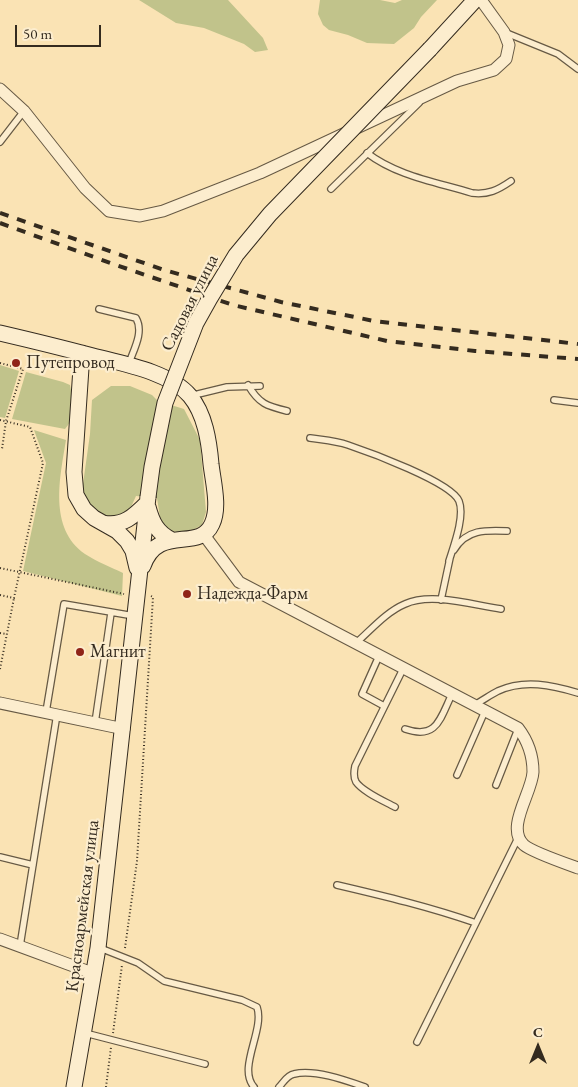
<!DOCTYPE html>
<meta charset="utf-8">
<style>
body{margin:0}
#map{position:relative;width:578px;height:1087px;overflow:hidden;background:#fae3b4;font-family:"EB Garamond",serif}
canvas{display:block}
.north{position:absolute;left:513px;top:1022px;width:50px;height:50px;-webkit-text-stroke:4px #fcedce;paint-order:stroke;rotate:0deg;font-size:14px;font-weight:700;line-height:20px;text-align:center;color:#342b1f}
.north::after{content:'';display:block;margin:auto;width:18px;height:22px;background:#342b1f;clip-path:polygon(50% 0,100% 100%,50% 72%,0 100%)}
.scale{position:absolute;left:15px;top:25px;width:86px;height:22px;box-sizing:border-box;border:2px solid #342b1f;border-top:0;padding-left:6px;font-size:15px;line-height:18px;white-space:nowrap;color:#342b1f;-webkit-text-stroke:4px #fcedce;paint-order:stroke}
</style>
<div id="map">
<canvas width="578" height="1087"></canvas>
<div class="north">С</div>
<div class="scale">50 m</div>
</div>
<script>
const ctx = document.querySelector('canvas').getContext('2d');
ctx.lineJoin = 'round';
function paint(path, color) {
  ctx.fillStyle = color;
  ctx.fill(path, 'evenodd');
}
function stroke(path, color, width, dash) {
  ctx.strokeStyle = color;
  ctx.lineWidth = width;
  ctx.lineCap = dash ? 'butt' : 'round';
  ctx.setLineDash(dash || []);
  ctx.stroke(path);
}
function drawText(font, color, halo, rows, align = 'center') {
  ctx.font = font + ' "EB Garamond",serif';
  ctx.lineWidth = 4.5;
  ctx.setLineDash([]);
  ctx.textBaseline = 'middle';
  ctx.strokeStyle = halo;
  ctx.fillStyle = color;
  for (const [text, x, y, turn = 0] of rows) {
    ctx.save();
    ctx.translate(x, y);
    ctx.rotate((+turn || 0) * Math.PI / 180);
    ctx.textAlign = isNaN(turn) ? turn : align;
    if (halo) ctx.strokeText(text, 0, 0);
    ctx.fillText(text, 0, 0);
    ctx.restore();
  }
}
paint(new Path2D(`
 M 139,0 L 228,0 L 263,38 L 268,50 L 255,52 L 244,44 L 204,28 L 176,23 Z
 M 320,0 L 380,0 L 395,3 L 402,0 L 437,0 L 421,17 L 414,28 L 394,44 L 367,43 L 348,35 L 329,30 L 323,25 L 318,14 Z
 M 0,365 L 19,371 L 5,418 L 0,417 Z
 M 26,372 L 63,382 L 70,385 C 73,401 77,416 65,429 L 12,419 Z
 M 111,386 L 130,386 L 152,395 L 158,401 L 184,409 L 200,440 L 206,512 L 202,525 L 187,533 L 168,531 L 161,524 L 157,498 L 136,496 L 131,507 L 118,519 L 103,519 L 88,505 L 82,491 L 90,434 L 92,400 Z
 M 34,430 L 66,440 C 60,477 48,528 85,554 C 97,562 111,567 123,573 L 122,596 L 23,571 L 46,463 Z`), '#c1c38b');
const lane = new Path2D(`
 M 504,32 L 558,54 L 578,69
 M 0,142 L 24,111
 M 367,153 C 397,176 436,182 472,193 C 488,195 498,190 511,181
 M 331,189 L 419,103
 M 99,309 L 136,318 C 144,332 134,349 129,363
 M 248,385 C 259,404 267,406 287,411
 M 190,396 L 227,387 L 260,386
 M 554,400 L 578,403
 M 310,438 C 323,440 336,441 348,445 C 369,452 451,482 459,501 C 465,516 454,545 449,561
 M 454,550 C 466,529 486,530 507,531
 M 441,600 L 450,558
 M 356,643 C 371,630 386,612 405,604 C 431,592 473,605 501,609
 M 379,656 L 362,694 L 384,706
 M 474,705 C 482,701 490,695 498,691 C 524,679 552,685 578,693
 M 46,712 L 64,604 L 134,616
 M 95,723 L 111,613
 M 405,729 C 437,740 440,719 452,694
 M 457,775 L 485,711
 M 496,785 L 518,729
 M 395,807 C 384,801 363,792 356,782 C 353,777 354,771 355,766 L 403,669
 M 0,857 L 33,865
 M 337,885 C 384,896 430,907 476,923
 M 20,946 L 57,714
 M 100,948 L 138,963 L 164,981 L 242,1000 L 257,1007 C 265,1030 237,1068 254,1087
 M 85,1033 L 205,1064
 M 417,1042 L 518,838
 M 279,1087 C 283,1083 287,1075 294,1074 C 314,1069 345,1080 365,1087`);
const street = new Path2D(`
 M 0,89 L 24,111 L 85,188 L 109,211 L 140,216 L 163,211 L 260,173 L 457,81 L 494,70 L 506,59 L 509,45 L 504,32 L 481,0
 M 204,535 L 239,582 L 518,728 C 528,741 533,756 533,772 C 532,793 505,828 524,845 C 532,852 567,864 578,868
 M 0,703 L 124,729
 M 0,939 L 95,974`);
const secondary = new Path2D(`
 M 430,49 L 475,0
 M 0,333 C 30,340 59,347 89,355 C 119,363 169,371 190,396 C 205,414 209,441 211,464 C 213,482 220,507 212,524 C 199,553 158,523 143,566
 M 82,353 L 74,472 L 76,495 L 84,509 L 94,518 L 117,531 L 127,541 L 133,551 L 137,568
 M 148,507 C 152,522 157,533 172,540
 M 103,523 C 123,527 134,516 147,503
 M 74,1087 L 98,948 L 148,497`);
stroke(lane, '#665944', 8);
stroke(street, '#665944', 13);
stroke(secondary, '#342b1f', 17);
stroke(new Path2D(`
 M 0,363 L 23,369 L 6,421 L 2,449
 M 0,420 L 30,427 L 43,463 L 14,598 L 0,595
 M 0,568 L 124,594
 M 0,633 L 7,634
 M 0,669 L 14,598
 M 125,948 L 137,861 L 153,597 L 151,596
 M 113,1033 L 122,965
 M 106,1087 L 111,1047`), '#342b1f', 2, [1, 2.5]);
stroke(lane, '#fcedce', 5.5);
stroke(street, '#fcedce', 11);
stroke(secondary, '#fcedce', 15);
stroke(new Path2D(`
 M 0,213 L 164,270 L 281,302 L 374,321 L 578,344
 M 0,223 L 116,265 L 233,305 L 387,341 L 475,351 L 578,359`), '#342b1f', 4, [9, 9]);
const secondaryBridge = new Path2D(`
 M 148,497 L 152,467 L 165,403 L 196,323 L 210,298 L 236,255 L 270,214 L 430,49`);
stroke(secondaryBridge, '#342b1f', 17, []);
stroke(secondaryBridge, '#fcedce', 15);
for (const [x, y, r, color] of [
 [16,363,5,"#8f2418"],
 [187,594,5,"#8f2418"],
 [80,652,5,"#8f2418"]
]) {
  const dot = new Path2D();
  dot.arc(x, y, r, 0, 2 * Math.PI);
  ctx.fillStyle = color;
  ctx.fill(dot);
  stroke(dot, '#fcedce', 2);
}
drawText('18px', '#342b1f', '#fcedce', [
 ["Садовая улица",190,303,-63],
 ["Красноармейская улица",83,906,-83]
]);
drawText('18px', '#342b1f', '#fcedce', [
 ["Путепровод",26,363],
 ["Надежда-Фарм",197,594],
 ["Магнит",90,652]
], 'left');
</script>
